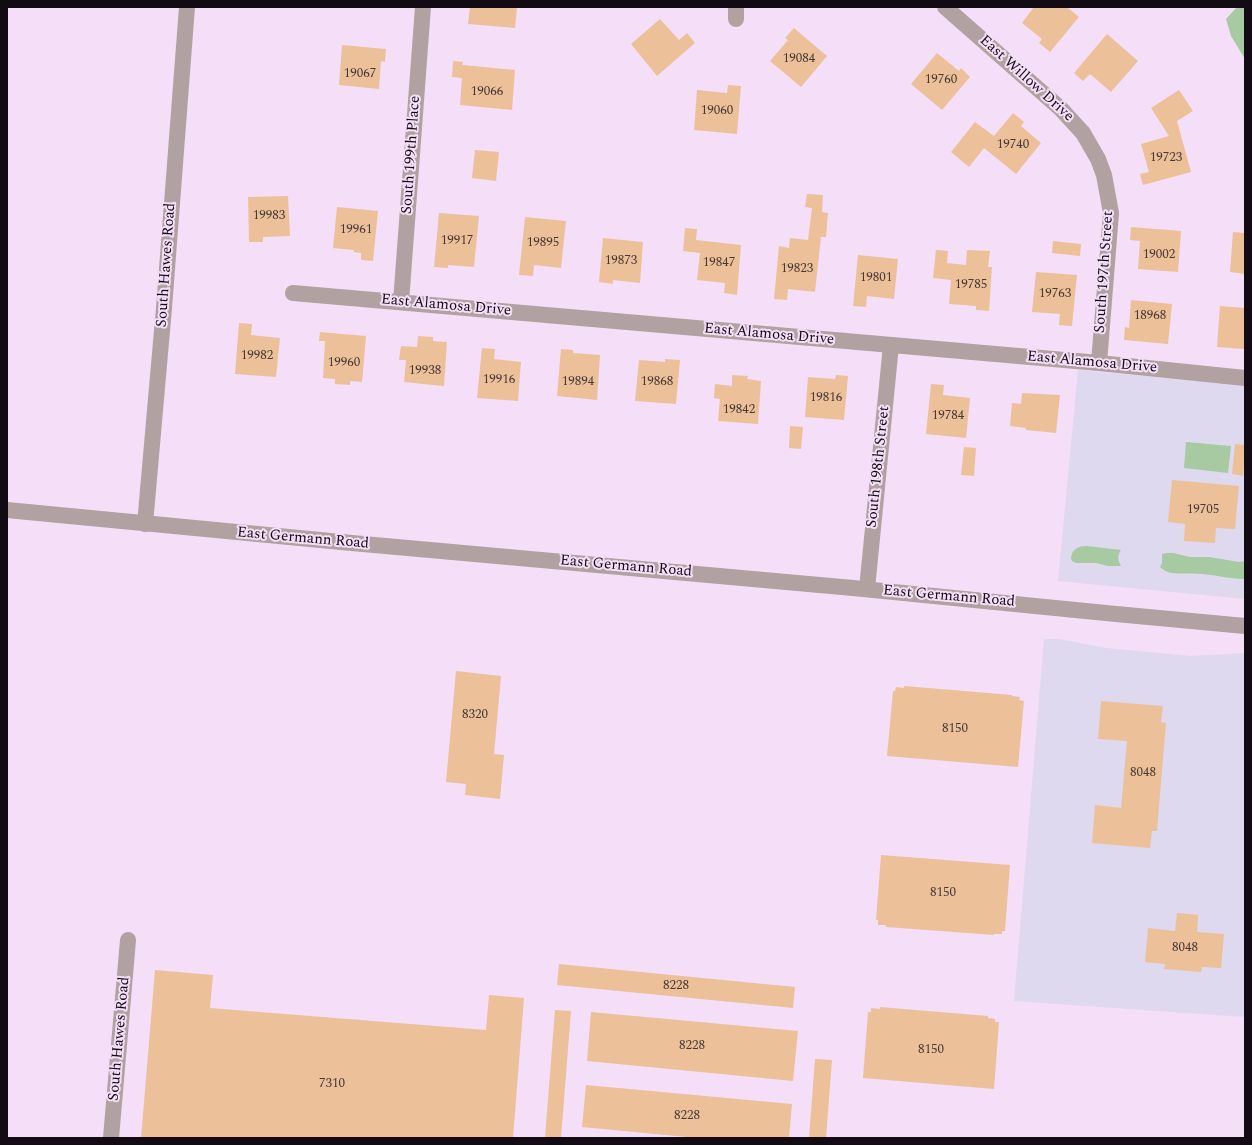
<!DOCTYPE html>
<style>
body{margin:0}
#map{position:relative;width:1252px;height:1145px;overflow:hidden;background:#f4def8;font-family:Spectral,serif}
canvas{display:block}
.frame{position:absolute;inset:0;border:8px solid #120b13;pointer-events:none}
</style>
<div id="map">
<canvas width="1252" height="1145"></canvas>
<div class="frame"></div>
</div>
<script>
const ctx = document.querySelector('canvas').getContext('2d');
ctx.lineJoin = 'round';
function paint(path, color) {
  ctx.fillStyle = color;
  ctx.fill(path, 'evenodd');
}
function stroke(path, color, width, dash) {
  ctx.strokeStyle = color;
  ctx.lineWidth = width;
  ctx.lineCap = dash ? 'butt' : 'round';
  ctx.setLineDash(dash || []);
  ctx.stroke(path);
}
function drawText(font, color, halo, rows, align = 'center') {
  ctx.font = font + ' Spectral,serif';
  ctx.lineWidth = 4;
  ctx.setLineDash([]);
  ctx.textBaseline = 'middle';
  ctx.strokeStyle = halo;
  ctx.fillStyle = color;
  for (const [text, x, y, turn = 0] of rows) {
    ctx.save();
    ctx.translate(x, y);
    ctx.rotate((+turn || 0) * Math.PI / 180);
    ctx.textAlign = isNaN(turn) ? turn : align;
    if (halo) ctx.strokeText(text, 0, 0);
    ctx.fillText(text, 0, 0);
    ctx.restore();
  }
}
paint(new Path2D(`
 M 1078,370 L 1245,385 L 1245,599 L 1058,581 Z
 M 1044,639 L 1059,639 L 1106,648 L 1191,656 L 1245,653 L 1245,1017 L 1014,1001 Z`), '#ded9ee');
paint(new Path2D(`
 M 1237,7 L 1245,7 L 1245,59 L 1231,36 L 1226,19 Z
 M 1186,442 L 1231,446 L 1228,473 L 1184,468 Z
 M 1087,546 L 1121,550 C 1117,555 1118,561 1121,566 L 1108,566 L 1096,563 L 1076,563 L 1072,561 L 1071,558 C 1072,549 1078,546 1087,546 Z
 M 1167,553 L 1173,553 L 1190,557 L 1209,557 L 1239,562 L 1245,561 L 1245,579 C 1229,579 1217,575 1202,574 C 1192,573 1181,574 1171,573 C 1167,572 1163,570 1160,567 L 1162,563 L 1162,554 Z`), '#a7caa2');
paint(new Path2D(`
 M 470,7 L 517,7 L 515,28 L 468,24 Z
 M 1034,7 L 1067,7 L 1079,17 L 1050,52 L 1039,43 L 1042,39 L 1022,23 Z
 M 660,19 L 679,40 L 687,33 L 695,43 L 657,76 L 631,44 Z
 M 794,28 L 827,56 L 801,87 L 770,61 L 788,40 L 785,38 Z
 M 1107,34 L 1138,61 L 1111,92 L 1090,74 L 1083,81 L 1074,73 Z
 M 342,45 L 386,49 L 385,62 L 381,61 L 379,89 L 339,85 Z
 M 937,53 L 959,71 L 961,68 L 970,77 L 942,110 L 911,84 Z
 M 453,61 L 463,62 L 462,65 L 515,70 L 512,110 L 460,105 L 462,78 L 452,77 Z
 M 728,85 L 741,86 L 737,134 L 694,130 L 697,90 L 727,93 Z
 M 1179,90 L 1193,111 L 1177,121 L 1191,172 L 1143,185 L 1140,174 L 1149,172 L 1141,144 L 1169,136 L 1151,108 Z
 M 1013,113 L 1024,122 L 1021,126 L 1041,143 L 1016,174 L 984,148 L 969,167 L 951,152 L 975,122 L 994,136 Z
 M 475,150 L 499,152 L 496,181 L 472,178 Z
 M 807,194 L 823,195 L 822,212 L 828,213 L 826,237 L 821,237 L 815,292 L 788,289 L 787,300 L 774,299 L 779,246 L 789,248 L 790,238 L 808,240 L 812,208 L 805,207 Z
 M 288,196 L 290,236 L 263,237 L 263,242 L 249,242 L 248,197 Z
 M 337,207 L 378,211 L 373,261 L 361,260 L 361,253 L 354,252 L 354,250 L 333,248 Z
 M 439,213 L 479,216 L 474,267 L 448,265 L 448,268 L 434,267 Z
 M 525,217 L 566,221 L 561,268 L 534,265 L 533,276 L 519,275 Z
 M 1131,227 L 1181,231 L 1178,272 L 1138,269 L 1140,241 L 1130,240 Z
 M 685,228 L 697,229 L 696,240 L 741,245 L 737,295 L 724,293 L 725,283 L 697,280 L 700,253 L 683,251 Z
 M 1233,232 L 1245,233 L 1245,274 L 1230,272 Z
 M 603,238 L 643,242 L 640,283 L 613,280 L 613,284 L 599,282 Z
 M 1053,241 L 1081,244 L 1080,256 L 1052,253 Z
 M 936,250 L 948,251 L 947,263 L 966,265 L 967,250 L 990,251 L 988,267 L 992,267 L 989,311 L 976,310 L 976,306 L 949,304 L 951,280 L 933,278 Z
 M 858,255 L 898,259 L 894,299 L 867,296 L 866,307 L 853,306 Z
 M 1036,272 L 1077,275 L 1072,326 L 1059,325 L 1060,314 L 1032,312 Z
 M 1131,300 L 1172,304 L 1168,344 L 1124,340 L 1125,327 L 1129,328 Z
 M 1220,306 L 1245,308 L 1245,349 L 1217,347 Z
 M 239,323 L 252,324 L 251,335 L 280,338 L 276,377 L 235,374 Z
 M 320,332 L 366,336 L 362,382 L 350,381 L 350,385 L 335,384 L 335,379 L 323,378 L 325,341 L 319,341 Z
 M 418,336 L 433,337 L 433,341 L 447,342 L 444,386 L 404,382 L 406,360 L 399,360 L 401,346 L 417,347 Z
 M 482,348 L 495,349 L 494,359 L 521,362 L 518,401 L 477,398 Z
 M 561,349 L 573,350 L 573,353 L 600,355 L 597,400 L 557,396 Z
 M 665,359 L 680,360 L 676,404 L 635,401 L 639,360 L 665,362 Z
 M 732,375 L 748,376 L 747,379 L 761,381 L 758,424 L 718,421 L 720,399 L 714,398 L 715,384 L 732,386 Z
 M 836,375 L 848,376 L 844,420 L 805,417 L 808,377 L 835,379 Z
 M 931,384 L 944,385 L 943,395 L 970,398 L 966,438 L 926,434 Z
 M 1022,393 L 1060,395 L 1056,433 L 1026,430 L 1026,428 L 1010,426 L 1012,403 L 1021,404 Z
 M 790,426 L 803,427 L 801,449 L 789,448 Z
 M 1235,444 L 1245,445 L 1243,476 L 1232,474 Z
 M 964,447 L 976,448 L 974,476 L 961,475 Z
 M 1172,480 L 1239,486 L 1235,529 L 1216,528 L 1215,543 L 1184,541 L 1185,524 L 1168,522 Z
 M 456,671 L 501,676 L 494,754 L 504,755 L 500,799 L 465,795 L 466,784 L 446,782 Z
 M 904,686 L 1012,695 L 1012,696 L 1020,697 L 1019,700 L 1024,701 L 1018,767 L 887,756 L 893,691 L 895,691 L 896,687 L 904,688 Z
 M 1101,701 L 1163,706 L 1161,722 L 1166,723 L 1157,831 L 1152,831 L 1150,848 L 1092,843 L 1095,805 L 1121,808 L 1127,741 L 1098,739 Z
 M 881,855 L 1010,865 L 1005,931 L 1002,931 L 1002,934 L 994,934 L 994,935 L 886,927 L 886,925 L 878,925 L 878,920 L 876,920 Z
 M 1177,913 L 1198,915 L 1197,932 L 1224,934 L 1221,968 L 1202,967 L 1201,972 L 1164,969 L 1165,964 L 1145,962 L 1148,928 L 1175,931 Z
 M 559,964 L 795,987 L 793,1008 L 557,985 Z
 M 155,970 L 213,975 L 210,1008 L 486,1030 L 489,995 L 524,998 L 513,1138 L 141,1138 Z
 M 880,1007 L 988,1016 L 988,1018 L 995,1019 L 995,1022 L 999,1022 L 994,1089 L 863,1078 L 868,1012 L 871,1012 L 871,1008 L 880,1009 Z
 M 555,1010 L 571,1011 L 561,1138 L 545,1138 Z
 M 591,1012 L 798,1031 L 793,1081 L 587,1061 Z
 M 815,1059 L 832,1060 L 826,1138 L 809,1138 Z
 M 586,1085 L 792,1104 L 789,1138 L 697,1138 L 582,1127 Z`), '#ecc19a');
stroke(new Path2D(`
 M 736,7 L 736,19
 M 945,7 L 1061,109 L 1083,133 L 1098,159 L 1104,175 L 1111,213 L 1099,363
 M 293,293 L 1099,363 L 1245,378
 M 401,302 L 423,7
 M 7,510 L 341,542 L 853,588 L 1116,614 L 1245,626
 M 145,524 L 164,308 L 187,7
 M 867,589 L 891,345
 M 111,1138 L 128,940`), '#b1a1a0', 16);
drawText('13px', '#483835', null, [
 ["19084",799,59],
 ["19067",360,74],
 ["19760",941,80],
 ["19066",487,92],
 ["19060",717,111],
 ["19740",1013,145],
 ["19723",1166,158],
 ["19983",269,216],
 ["19961",356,230],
 ["19917",457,241],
 ["19895",543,243],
 ["19002",1159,255],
 ["19873",621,261],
 ["19847",719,263],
 ["19823",797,269],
 ["19801",876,278],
 ["19785",971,285],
 ["19763",1055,294],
 ["18968",1150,316],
 ["19982",257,356],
 ["19960",344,363],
 ["19938",425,371],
 ["19916",499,380],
 ["19894",578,382],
 ["19868",657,382],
 ["19816",826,398],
 ["19842",739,410],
 ["19784",948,416],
 ["19705",1203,510],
 ["8320",475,715],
 ["8150",955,729],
 ["8048",1143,773],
 ["8150",943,893],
 ["8048",1185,948],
 ["8228",676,986],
 ["8228",692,1046],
 ["8150",931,1050],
 ["7310",332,1084],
 ["8228",687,1116]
]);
drawText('15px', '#120b13', '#f4def8', [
 ["East Willow Drive",1026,79,42],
 ["South 199th Place",412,155,-86],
 ["South Hawes Road",167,265,-86],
 ["South 197th Street",1105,272,-86],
 ["East Alamosa Drive",446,306,5],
 ["East Alamosa Drive",769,335,5],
 ["East Alamosa Drive",1092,363,5],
 ["South 198th Street",879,467,-84],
 ["East Germann Road",303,539,5],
 ["East Germann Road",626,567,5],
 ["East Germann Road",949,597,5],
 ["South Hawes Road",120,1039,-85]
]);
</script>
